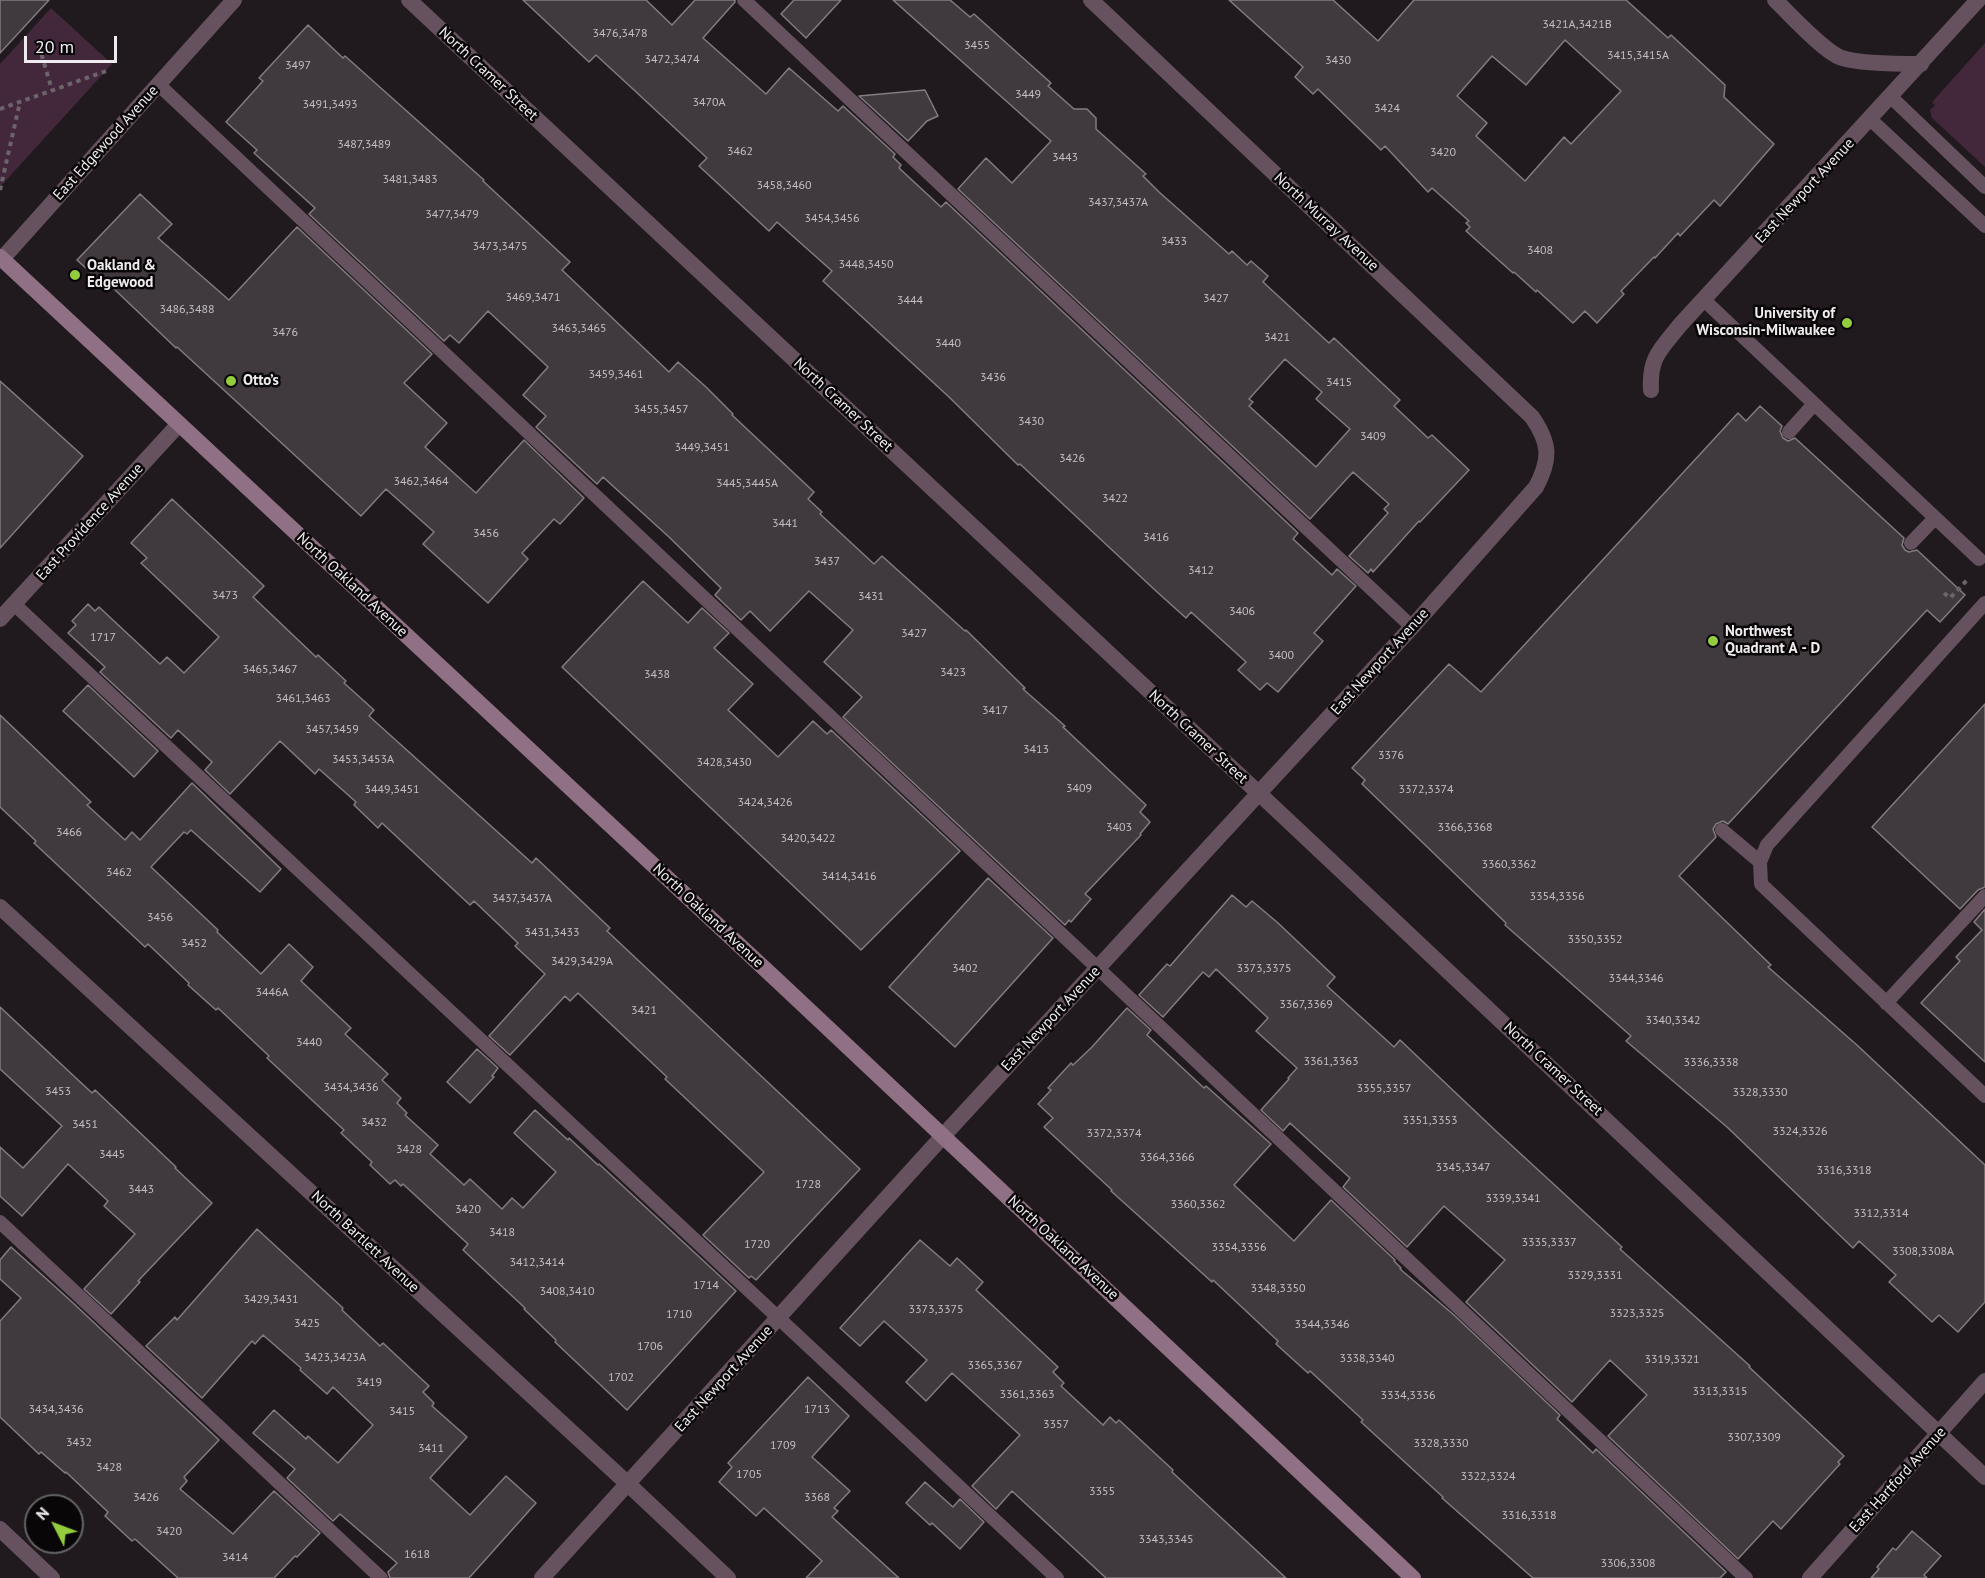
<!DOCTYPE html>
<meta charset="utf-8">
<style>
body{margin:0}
#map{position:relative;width:1985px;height:1578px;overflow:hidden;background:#201a1e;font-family:"PT Sans",sans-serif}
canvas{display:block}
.north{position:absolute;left:24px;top:1494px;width:60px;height:60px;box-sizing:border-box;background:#080607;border:2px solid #646263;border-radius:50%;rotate:312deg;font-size:16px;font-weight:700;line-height:24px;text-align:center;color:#efebee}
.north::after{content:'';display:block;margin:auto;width:21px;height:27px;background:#93cc3d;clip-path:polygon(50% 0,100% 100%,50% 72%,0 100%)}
.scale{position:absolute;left:24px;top:36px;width:93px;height:27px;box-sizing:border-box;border:3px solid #efebee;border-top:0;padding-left:8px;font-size:18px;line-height:21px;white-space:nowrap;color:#efebee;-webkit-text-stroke:4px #080607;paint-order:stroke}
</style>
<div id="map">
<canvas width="1985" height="1578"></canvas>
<div class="north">N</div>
<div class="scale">20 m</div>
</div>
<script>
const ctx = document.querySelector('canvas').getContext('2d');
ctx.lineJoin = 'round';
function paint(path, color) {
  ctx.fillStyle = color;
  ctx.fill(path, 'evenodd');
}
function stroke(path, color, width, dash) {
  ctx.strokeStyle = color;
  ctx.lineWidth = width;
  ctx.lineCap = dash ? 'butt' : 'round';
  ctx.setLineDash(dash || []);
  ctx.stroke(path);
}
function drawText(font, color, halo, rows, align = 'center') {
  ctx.font = font + ' "PT Sans",sans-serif';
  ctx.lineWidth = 5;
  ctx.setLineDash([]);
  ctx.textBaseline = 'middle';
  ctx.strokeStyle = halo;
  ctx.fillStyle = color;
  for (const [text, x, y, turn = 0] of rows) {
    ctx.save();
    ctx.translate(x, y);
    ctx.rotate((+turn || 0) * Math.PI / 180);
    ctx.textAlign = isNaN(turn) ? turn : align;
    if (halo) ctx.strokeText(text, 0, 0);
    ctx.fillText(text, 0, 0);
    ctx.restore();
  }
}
paint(new Path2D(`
 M 51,8 L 112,64 L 0,187 L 0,64 Z
 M 1985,43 L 1985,167 L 1932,118 L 1930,110 L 1935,105 L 1932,103 L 1933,101 Z`), '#43273b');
const building = new Path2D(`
 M 0,0 L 49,0 L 0,53 Z
 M 523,0 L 646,0 L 672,25 L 695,0 L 735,0 L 735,2 L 703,38 L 766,94 L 789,68 L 838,111 L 843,106 L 895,154 L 893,157 L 901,165 L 899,168 L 941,207 L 946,202 L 1298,533 L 1293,539 L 1332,575 L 1337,569 L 1356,586 L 1314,633 L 1323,641 L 1278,692 L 1267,683 L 1260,690 L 1238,670 L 1246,662 L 1191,612 L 1186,618 L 1156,591 L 1020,464 L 1018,465 L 949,397 L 823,281 L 832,271 L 777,222 L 769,231 L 699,166 L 707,158 L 634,90 L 596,55 L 589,62 Z
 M 794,0 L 841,0 L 806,38 L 781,14 Z
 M 893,0 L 950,0 L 970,17 L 974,14 L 1051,83 L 1048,86 L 1074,109 L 1087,109 L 1096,118 L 1096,129 L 1146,174 L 1143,176 L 1159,192 L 1229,254 L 1232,251 L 1247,265 L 1251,261 L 1268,276 L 1263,282 L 1329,343 L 1334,338 L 1400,400 L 1394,406 L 1428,438 L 1432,435 L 1469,470 L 1420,522 L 1419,521 L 1373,572 L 1371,569 L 1368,573 L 1349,556 L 1388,513 L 1384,509 L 1389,504 L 1353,472 L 1310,519 L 958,189 L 986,158 L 1012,183 L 1051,141 ZM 1285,359 L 1322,392 L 1316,399 L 1350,429 L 1316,467 L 1249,406 L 1253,402 L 1249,399 Z
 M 1229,0 L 1333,0 L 1378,41 L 1414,0 L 1626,0 L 1668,38 L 1671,35 L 1725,85 L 1724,97 L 1774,144 L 1720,206 L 1714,200 L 1680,236 L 1678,233 L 1655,258 L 1654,257 L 1621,291 L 1624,294 L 1597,323 L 1585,311 L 1573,323 L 1537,290 L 1536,292 L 1514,272 L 1513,273 L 1466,231 L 1470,227 L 1466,223 L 1469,221 L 1432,188 L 1428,192 L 1385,146 L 1381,150 L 1318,89 L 1313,94 L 1295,77 L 1303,67 ZM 1565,40 L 1621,91 L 1571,144 L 1564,137 L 1525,181 L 1476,136 L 1487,123 L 1457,96 L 1492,56 L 1526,85 Z
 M 308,25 L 343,58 L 345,56 L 484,180 L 483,181 L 570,262 L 562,270 L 669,372 L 678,362 L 706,387 L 733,414 L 732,415 L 814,492 L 808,499 L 822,512 L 820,514 L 874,564 L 882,556 L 965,631 L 966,630 L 1025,688 L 1023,689 L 1065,726 L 1063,727 L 1146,805 L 1140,812 L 1150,822 L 1140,834 L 1141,835 L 1085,894 L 1091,899 L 1071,922 L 1069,920 L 1065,925 L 843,717 L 862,697 L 824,662 L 853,630 L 809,591 L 770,631 L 750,611 L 741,620 L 715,595 L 721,588 L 669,537 L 603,477 L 597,484 L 536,427 L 546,416 L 523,395 L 548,367 L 488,311 L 459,343 L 450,335 L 444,341 L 309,214 L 315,208 L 254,153 L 257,150 L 226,122 L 263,81 L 259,78 Z
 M 925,90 L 938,116 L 927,121 L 908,141 L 859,96 Z
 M 140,194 L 172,224 L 158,238 L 229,300 L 297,227 L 432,354 L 404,383 L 447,423 L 425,447 L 476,493 L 524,440 L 584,498 L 560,524 L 554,519 L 522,553 L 528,559 L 488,603 L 423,544 L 434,532 L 386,489 L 361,516 L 177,347 L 176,348 L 112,287 L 110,290 L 77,260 Z
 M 0,381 L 83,456 L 0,548 Z
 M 1760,406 L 1782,426 L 1780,431 L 1783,438 L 1788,441 L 1795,438 L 1904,538 L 1902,545 L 1905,550 L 1909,552 L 1917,550 L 1965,595 L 1940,622 L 1927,610 L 1728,824 L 1723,821 L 1716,824 L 1713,829 L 1716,837 L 1679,876 L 1771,965 L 1768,967 L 1858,1046 L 1985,1165 L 1985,1302 L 1958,1332 L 1939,1315 L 1932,1322 L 1889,1282 L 1896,1275 L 1859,1241 L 1853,1248 L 1727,1127 L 1626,1041 L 1631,1036 L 1505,925 L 1506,923 L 1362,784 L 1365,780 L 1352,768 L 1449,664 L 1481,692 L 1738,413 L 1746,421 Z
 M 172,499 L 264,586 L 253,597 L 316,657 L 318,655 L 346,681 L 344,683 L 374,710 L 369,716 L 532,863 L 536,858 L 610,928 L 607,931 L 860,1169 L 756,1280 L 751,1276 L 749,1278 L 703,1235 L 764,1172 L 665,1079 L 667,1077 L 578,993 L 570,1001 L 565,996 L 510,1055 L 489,1036 L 545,974 L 515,946 L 518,943 L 474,901 L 470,905 L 382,823 L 378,828 L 354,805 L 356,802 L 319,769 L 315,774 L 280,741 L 230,794 L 205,770 L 212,762 L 178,730 L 171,738 L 100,672 L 105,667 L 68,633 L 76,625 L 72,621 L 88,604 L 95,611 L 99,607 L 160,664 L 167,657 L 184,673 L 219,637 L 141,563 L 147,558 L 131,543 Z
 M 643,581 L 688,623 L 702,608 L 729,633 L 714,648 L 753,684 L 728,710 L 778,757 L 813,721 L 827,734 L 831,730 L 960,851 L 861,950 L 562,667 Z
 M 88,685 L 158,751 L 134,777 L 63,711 Z
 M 1985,704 L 1985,887 L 1978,890 L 1960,909 L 1872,827 Z
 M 0,715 L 91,802 L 87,805 L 125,840 L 132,832 L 140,840 L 192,783 L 281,869 L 260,892 L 191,830 L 187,834 L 184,832 L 151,867 L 218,930 L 217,932 L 261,974 L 289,944 L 313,967 L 301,981 L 351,1028 L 345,1034 L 388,1074 L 382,1080 L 401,1098 L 397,1103 L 407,1113 L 405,1115 L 438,1145 L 430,1154 L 464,1185 L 470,1179 L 502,1209 L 512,1198 L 523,1208 L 556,1172 L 514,1133 L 535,1110 L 568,1140 L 569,1138 L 598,1165 L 599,1164 L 736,1291 L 627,1410 L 555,1342 L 556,1340 L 524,1309 L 525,1308 L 463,1250 L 468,1244 L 403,1184 L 401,1186 L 395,1180 L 390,1184 L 370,1165 L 372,1162 L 341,1133 L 344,1130 L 267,1058 L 269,1056 L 218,1008 L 216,1010 L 188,985 L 189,983 L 148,944 L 145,947 L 34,843 L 36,841 L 0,807 Z
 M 988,878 L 1053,938 L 955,1047 L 889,987 Z
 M 1232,895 L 1246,907 L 1252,901 L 1278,923 L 1335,977 L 1327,986 L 1394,1047 L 1400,1040 L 1498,1133 L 1622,1247 L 1620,1249 L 1750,1366 L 1749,1367 L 1844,1456 L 1838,1462 L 1840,1464 L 1781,1529 L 1773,1521 L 1738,1559 L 1608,1436 L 1647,1395 L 1610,1360 L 1572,1402 L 1466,1302 L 1505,1260 L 1444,1206 L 1407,1247 L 1343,1187 L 1350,1178 L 1290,1123 L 1283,1131 L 1261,1110 L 1289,1079 L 1288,1078 L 1297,1068 L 1256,1031 L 1268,1018 L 1216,969 L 1209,977 L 1203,972 L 1163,1017 L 1139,995 L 1167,964 L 1170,966 Z
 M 1985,909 L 1985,1062 L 1921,1003 L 1960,961 L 1956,957 L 1982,930 L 1974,922 Z
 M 0,1007 L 92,1093 L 95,1090 L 176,1167 L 175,1168 L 212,1203 L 138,1281 L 140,1282 L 111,1314 L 84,1289 L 135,1234 L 104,1206 L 108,1201 L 68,1164 L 22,1216 L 0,1196 L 0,1147 L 23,1168 L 62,1126 L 0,1069 Z
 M 1127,1008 L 1151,1030 L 1147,1035 L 1204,1088 L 1206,1086 L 1271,1144 L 1234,1185 L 1294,1241 L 1331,1200 L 1395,1260 L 1394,1261 L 1401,1268 L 1400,1269 L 1454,1315 L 1560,1415 L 1557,1419 L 1593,1453 L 1596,1449 L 1726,1572 L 1720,1578 L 1533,1578 L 1442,1498 L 1443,1497 L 1361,1422 L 1363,1420 L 1310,1371 L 1308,1373 L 1276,1344 L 1278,1341 L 1213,1280 L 1212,1282 L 1111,1191 L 1112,1190 L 1044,1127 L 1053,1118 L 1038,1104 L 1051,1090 L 1048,1088 L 1071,1063 L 1073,1065 L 1091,1048 Z
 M 477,1049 L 498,1068 L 492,1076 L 494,1077 L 470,1103 L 447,1082 Z
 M 257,1229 L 343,1308 L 342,1310 L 380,1346 L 383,1343 L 429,1386 L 423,1392 L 434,1403 L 432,1406 L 467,1437 L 430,1478 L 470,1515 L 506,1476 L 536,1503 L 469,1578 L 390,1578 L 388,1572 L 397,1563 L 340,1514 L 333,1521 L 287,1478 L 295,1469 L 253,1433 L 274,1410 L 306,1439 L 308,1436 L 338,1463 L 373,1425 L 333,1387 L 327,1394 L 300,1370 L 301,1368 L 263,1335 L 255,1344 L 252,1341 L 202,1398 L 146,1346 L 175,1317 L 177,1320 Z
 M 920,1240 L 950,1266 L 957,1258 L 983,1282 L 976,1290 L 1058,1367 L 1053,1372 L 1064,1383 L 1061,1386 L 1103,1425 L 1110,1417 L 1116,1423 L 1119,1420 L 1173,1470 L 1172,1472 L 1286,1578 L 1106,1578 L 1012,1491 L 996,1509 L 972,1486 L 1020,1435 L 952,1373 L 926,1401 L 906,1382 L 927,1360 L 884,1321 L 860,1346 L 840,1328 Z
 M 11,1247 L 72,1302 L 219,1440 L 184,1477 L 187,1481 L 180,1489 L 233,1534 L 274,1491 L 320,1533 L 297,1557 L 295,1556 L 274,1578 L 178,1578 L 135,1539 L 132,1541 L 105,1516 L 108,1512 L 66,1472 L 65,1473 L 41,1452 L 39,1454 L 0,1417 L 0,1321 L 21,1298 L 0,1279 L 0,1260 Z
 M 808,1377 L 849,1416 L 812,1457 L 850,1491 L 834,1508 L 838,1511 L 832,1517 L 899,1578 L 806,1578 L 822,1561 L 764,1508 L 756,1516 L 719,1482 L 732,1467 L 728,1463 Z
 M 925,1482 L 953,1507 L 960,1499 L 984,1522 L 960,1549 L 932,1523 L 930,1525 L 906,1503 Z
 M 1912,1531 L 1941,1556 L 1924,1575 L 1927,1578 L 1871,1578 L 1879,1569 L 1877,1567 L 1893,1548 L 1896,1550 Z`);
paint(building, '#40393e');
stroke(building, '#837b80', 1.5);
stroke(new Path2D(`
 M 39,46 L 52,90
 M 0,109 L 109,70
 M 0,190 L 20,102
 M 1944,593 L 1950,598 L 1968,579`), '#6b6569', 4, [4.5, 4.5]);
stroke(new Path2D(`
 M 744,0 L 1412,627
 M 159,85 L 1746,1578
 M 1891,97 L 1985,187
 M 1870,119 L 1985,226
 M 1704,300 L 1979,559
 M 1789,432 L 1814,404
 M 1911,543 L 1935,518
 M 1985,603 L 1767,845 L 1760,862 L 1761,884 L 1985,1096
 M 14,604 L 1057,1578
 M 1722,830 L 1760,862
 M 1886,1003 L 1985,896
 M 0,1222 L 381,1578`), '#66525f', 14);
stroke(new Path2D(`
 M 409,0 L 1281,814 L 1985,1477
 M 1775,0 C 1790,14 1824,52 1842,58 C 1861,64 1900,64 1921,64
 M 1651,390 C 1649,357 1661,349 1680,325 L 1978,0
 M 0,619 L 179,424
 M 0,907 L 628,1484 L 728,1578
 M 0,1529 L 52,1578
 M 542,1578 L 943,1136 L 1412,627 L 1536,487 C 1551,459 1550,443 1532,417 L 1091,0`), '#66525f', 16);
stroke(new Path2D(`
 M 2,259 L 234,0
 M 1810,1578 L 1985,1381`), '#66525f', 16);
stroke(new Path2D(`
 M 0,257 L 780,983 L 1413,1578`), '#907085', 16);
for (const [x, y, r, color] of [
 [75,275,6,"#93cc3d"],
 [1847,323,6,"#93cc3d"],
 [231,381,6,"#93cc3d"],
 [1713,641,6,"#93cc3d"]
]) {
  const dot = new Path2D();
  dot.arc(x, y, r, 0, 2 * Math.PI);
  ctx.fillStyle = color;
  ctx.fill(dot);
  stroke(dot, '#080607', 2);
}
drawText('12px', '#c3bec2', null, [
 ["3421A,3421B",1577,25],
 ["3476,3478",620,34],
 ["3455",977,46],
 ["3415,3415A",1638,56],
 ["3472,3474",672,60],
 ["3430",1338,61],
 ["3497",298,66],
 ["3449",1028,95],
 ["3470A",709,103],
 ["3491,3493",330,105],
 ["3424",1387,109],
 ["3487,3489",364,145],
 ["3462",740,152],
 ["3420",1443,153],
 ["3443",1065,158],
 ["3481,3483",410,180],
 ["3458,3460",784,186],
 ["3437,3437A",1118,203],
 ["3477,3479",452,215],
 ["3454,3456",832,219],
 ["3433",1174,242],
 ["3473,3475",500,247],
 ["3408",1540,251],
 ["3448,3450",866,265],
 ["3469,3471",533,298],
 ["3427",1216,299],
 ["3444",910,301],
 ["3486,3488",187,310],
 ["3463,3465",579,329],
 ["3476",285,333],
 ["3421",1277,338],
 ["3440",948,344],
 ["3459,3461",616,375],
 ["3436",993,378],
 ["3415",1339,383],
 ["3455,3457",661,410],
 ["3430",1031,422],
 ["3409",1373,437],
 ["3449,3451",702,448],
 ["3426",1072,459],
 ["3462,3464",421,482],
 ["3445,3445A",747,484],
 ["3422",1115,499],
 ["3441",785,524],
 ["3456",486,534],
 ["3416",1156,538],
 ["3437",827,562],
 ["3412",1201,571],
 ["3473",225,596],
 ["3431",871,597],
 ["3406",1242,612],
 ["3427",914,634],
 ["1717",103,638],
 ["3400",1281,656],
 ["3465,3467",270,670],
 ["3423",953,673],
 ["3438",657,675],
 ["3461,3463",303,699],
 ["3417",995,711],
 ["3457,3459",332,730],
 ["3413",1036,750],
 ["3376",1391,756],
 ["3453,3453A",363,760],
 ["3428,3430",724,763],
 ["3409",1079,789],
 ["3449,3451",392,790],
 ["3372,3374",1426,790],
 ["3424,3426",765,803],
 ["3403",1119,828],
 ["3366,3368",1465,828],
 ["3466",69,833],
 ["3420,3422",808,839],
 ["3360,3362",1509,865],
 ["3462",119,873],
 ["3414,3416",849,877],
 ["3354,3356",1557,897],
 ["3437,3437A",522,899],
 ["3456",160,918],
 ["3431,3433",552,933],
 ["3350,3352",1595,940],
 ["3452",194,944],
 ["3429,3429A",582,962],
 ["3402",965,969],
 ["3373,3375",1264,969],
 ["3344,3346",1636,979],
 ["3446A",272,993],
 ["3367,3369",1306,1005],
 ["3421",644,1011],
 ["3340,3342",1673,1021],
 ["3440",309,1043],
 ["3361,3363",1331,1062],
 ["3336,3338",1711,1063],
 ["3434,3436",351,1088],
 ["3355,3357",1384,1089],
 ["3453",58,1092],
 ["3328,3330",1760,1093],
 ["3351,3353",1430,1121],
 ["3432",374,1123],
 ["3451",85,1125],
 ["3324,3326",1800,1132],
 ["3372,3374",1114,1134],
 ["3428",409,1150],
 ["3445",112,1155],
 ["3364,3366",1167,1158],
 ["3345,3347",1463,1168],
 ["3316,3318",1844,1171],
 ["1728",808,1185],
 ["3443",141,1190],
 ["3339,3341",1513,1199],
 ["3360,3362",1198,1205],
 ["3420",468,1210],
 ["3312,3314",1881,1214],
 ["3418",502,1233],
 ["3335,3337",1549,1243],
 ["1720",757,1245],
 ["3354,3356",1239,1248],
 ["3308,3308A",1923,1252],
 ["3412,3414",537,1263],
 ["3329,3331",1595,1276],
 ["1714",706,1286],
 ["3348,3350",1278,1289],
 ["3408,3410",567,1292],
 ["3429,3431",271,1300],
 ["3373,3375",936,1310],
 ["3323,3325",1637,1314],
 ["1710",679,1315],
 ["3425",307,1324],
 ["3344,3346",1322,1325],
 ["1706",650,1347],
 ["3423,3423A",335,1358],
 ["3338,3340",1367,1359],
 ["3319,3321",1672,1360],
 ["3365,3367",995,1366],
 ["1702",621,1378],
 ["3419",369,1383],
 ["3313,3315",1720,1392],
 ["3361,3363",1027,1395],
 ["3334,3336",1408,1396],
 ["3434,3436",56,1410],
 ["1713",817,1410],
 ["3415",402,1412],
 ["3357",1056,1425],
 ["3307,3309",1754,1438],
 ["3432",79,1443],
 ["3328,3330",1441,1444],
 ["1709",783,1446],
 ["3411",431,1449],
 ["3428",109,1468],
 ["1705",749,1475],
 ["3322,3324",1488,1477],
 ["3355",1102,1492],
 ["3426",146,1498],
 ["3368",817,1498],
 ["3316,3318",1529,1516],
 ["3420",169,1532],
 ["3343,3345",1166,1540],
 ["1618",417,1555],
 ["3414",235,1558],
 ["3306,3308",1628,1564]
]);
drawText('15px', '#efebee', '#080607', [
 ["North Cramer Street",488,74,43],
 ["East Edgewood Avenue",106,143,-48],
 ["East Newport Avenue",1805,191,-47],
 ["North Murray Avenue",1326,222,43],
 ["North Cramer Street",843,405,43],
 ["East Providence Avenue",90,522,-48],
 ["North Oakland Avenue",352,585,43],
 ["East Newport Avenue",1380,662,-48],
 ["North Cramer Street",1198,737,43],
 ["North Oakland Avenue",708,916,43],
 ["East Newport Avenue",1051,1019,-47],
 ["North Cramer Street",1553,1069,43],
 ["North Bartlett Avenue",365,1242,43],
 ["North Oakland Avenue",1063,1248,43],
 ["East Newport Avenue",724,1379,-48],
 ["East Hartford Avenue",1898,1480,-48]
]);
drawText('bold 15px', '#efebee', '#080607', [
 ["Oakland &",87,266],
 ["Edgewood",87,283],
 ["University of",1835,314,"right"],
 ["Wisconsin-Milwaukee",1835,331,"right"],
 ["Otto’s",243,381],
 ["Northwest",1725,632],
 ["Quadrant A - D",1725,649]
], 'left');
</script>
